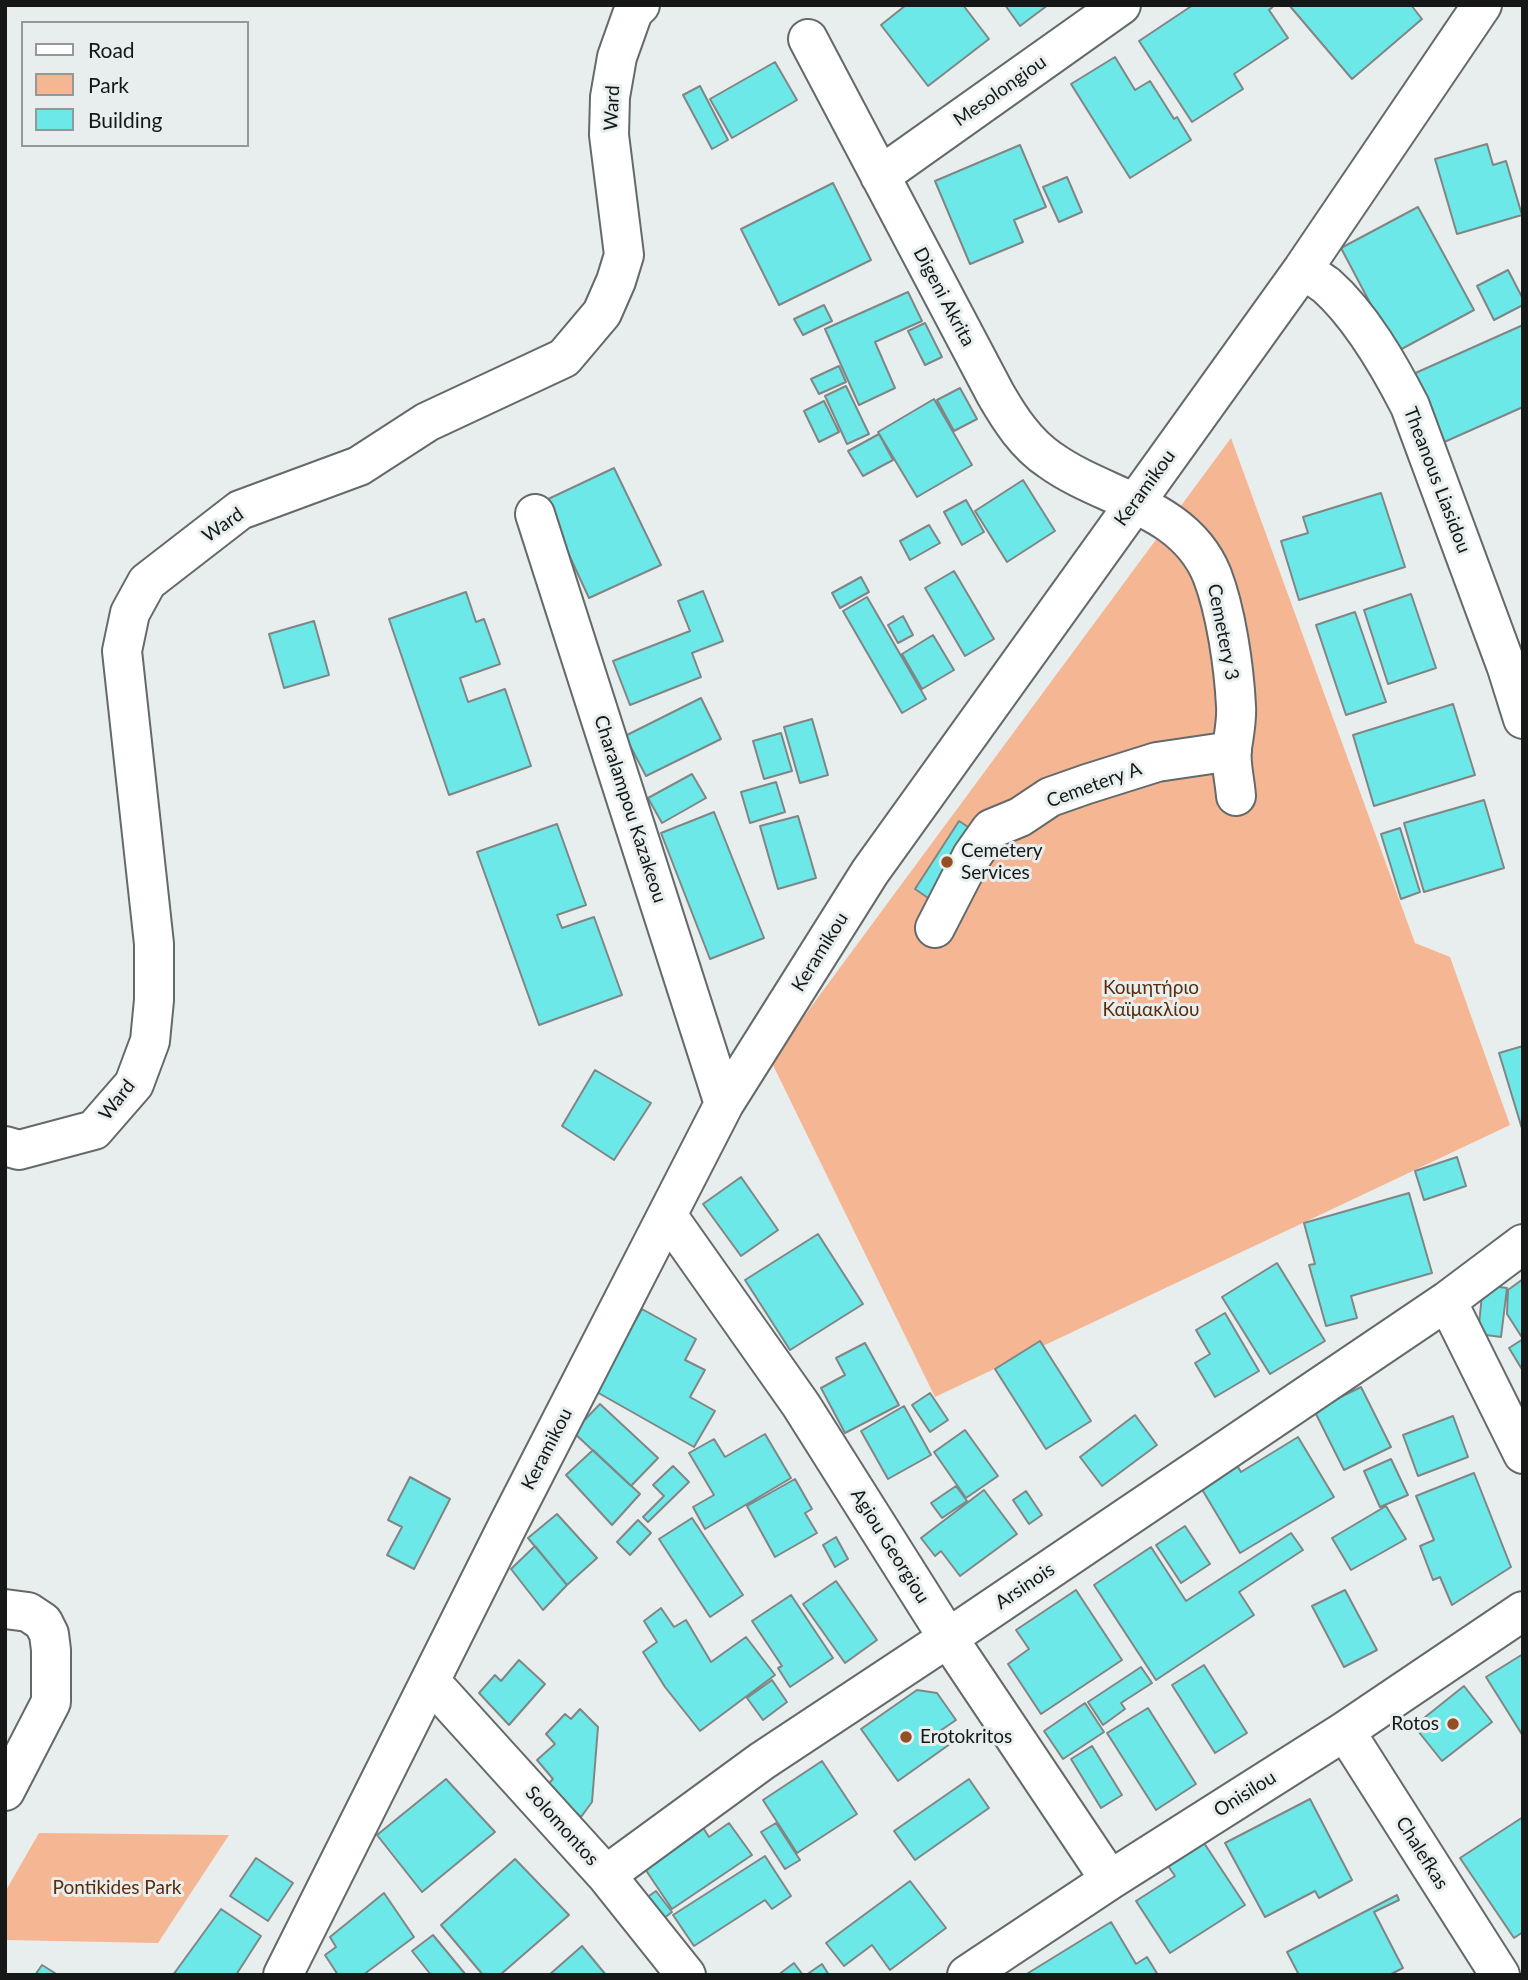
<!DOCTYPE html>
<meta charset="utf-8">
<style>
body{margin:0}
#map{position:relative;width:1528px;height:1980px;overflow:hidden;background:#e8eeee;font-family:Lato,sans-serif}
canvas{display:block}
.frame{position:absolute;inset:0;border:7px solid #161818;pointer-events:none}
.legend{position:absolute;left:21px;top:21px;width:228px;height:126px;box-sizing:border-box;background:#e8eeee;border:2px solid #949898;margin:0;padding:9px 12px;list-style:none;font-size:21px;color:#161818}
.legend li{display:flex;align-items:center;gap:14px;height:35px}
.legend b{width:35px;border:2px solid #949898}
</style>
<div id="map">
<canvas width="1528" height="1980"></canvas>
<div class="frame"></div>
<ul class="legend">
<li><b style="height:9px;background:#fff"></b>Road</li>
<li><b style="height:19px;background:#f5b694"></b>Park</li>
<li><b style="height:19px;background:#6de8e8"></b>Building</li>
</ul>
</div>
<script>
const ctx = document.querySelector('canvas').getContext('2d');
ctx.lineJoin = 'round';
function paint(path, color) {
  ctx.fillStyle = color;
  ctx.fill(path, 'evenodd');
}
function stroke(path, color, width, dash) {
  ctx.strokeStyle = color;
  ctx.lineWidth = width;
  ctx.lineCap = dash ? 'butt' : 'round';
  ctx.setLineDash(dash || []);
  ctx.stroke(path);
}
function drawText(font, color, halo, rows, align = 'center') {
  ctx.font = font + ' Lato,sans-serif';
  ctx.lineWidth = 6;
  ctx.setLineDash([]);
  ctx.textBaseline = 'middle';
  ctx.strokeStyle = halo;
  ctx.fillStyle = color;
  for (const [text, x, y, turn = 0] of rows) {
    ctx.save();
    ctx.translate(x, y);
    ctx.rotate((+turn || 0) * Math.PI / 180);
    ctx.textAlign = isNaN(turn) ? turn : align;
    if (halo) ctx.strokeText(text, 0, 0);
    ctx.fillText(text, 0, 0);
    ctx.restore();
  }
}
paint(new Path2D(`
 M 1231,438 L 1415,943 L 1450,957 L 1510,1125 L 935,1397 L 771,1061 Z
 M 39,1833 L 229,1835 L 158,1943 L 5,1940 L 5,1892 Z`), '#f5b694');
const building = new Path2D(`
 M 906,5 L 963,5 L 989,39 L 928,86 L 881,25 Z
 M 1005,5 L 1048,5 L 1020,26 Z
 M 1193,5 L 1275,5 L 1269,10 L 1288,38 L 1234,74 L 1243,89 L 1192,122 L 1139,41 Z
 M 1289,5 L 1411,5 L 1422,19 L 1352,79 Z
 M 1115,57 L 1135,90 L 1150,81 L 1174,119 L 1177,117 L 1191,140 L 1130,178 L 1071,84 Z
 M 775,62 L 797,100 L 732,138 L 710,99 Z
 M 700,86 L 728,140 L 712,149 L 683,95 Z
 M 1487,144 L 1493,165 L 1506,161 L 1522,215 L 1457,234 L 1435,159 Z
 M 1020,145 L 1046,207 L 1014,220 L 1023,242 L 970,264 L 935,181 Z
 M 1067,177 L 1082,212 L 1059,222 L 1043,187 Z
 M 833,183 L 871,260 L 779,305 L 741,229 Z
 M 1418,207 L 1474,310 L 1396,352 L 1341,248 Z
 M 1508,270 L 1523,299 L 1523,305 L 1494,320 L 1477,286 Z
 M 908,292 L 922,321 L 875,342 L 895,388 L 859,405 L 825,329 Z
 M 824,305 L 832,321 L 803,335 L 794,319 Z
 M 925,323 L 942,357 L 925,365 L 908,331 Z
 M 1523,325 L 1523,407 L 1442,443 L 1411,375 Z
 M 839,366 L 846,382 L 819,394 L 811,379 Z
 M 846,386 L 869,434 L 847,444 L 825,396 Z
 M 960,388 L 977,419 L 954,431 L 937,400 Z
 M 934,399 L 972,465 L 917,497 L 878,432 Z
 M 824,401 L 839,432 L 819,442 L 804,411 Z
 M 879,434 L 893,460 L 863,476 L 848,451 Z
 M 614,468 L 661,565 L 589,598 L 544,501 Z
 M 1023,480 L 1055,531 L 1007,562 L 975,511 Z
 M 1381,493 L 1405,567 L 1299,600 L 1281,541 L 1308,533 L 1303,517 Z
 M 966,500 L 984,532 L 962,545 L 944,512 Z
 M 929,525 L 940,543 L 910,560 L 900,541 Z
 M 954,571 L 994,639 L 965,656 L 925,588 Z
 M 861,577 L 869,592 L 840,608 L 832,593 Z
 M 703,591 L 723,641 L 692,653 L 701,677 L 630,705 L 613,661 L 690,631 L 678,601 Z
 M 466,592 L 476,622 L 484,619 L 500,664 L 460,678 L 468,702 L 505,689 L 531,766 L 449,795 L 389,619 Z
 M 1411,594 L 1436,668 L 1388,684 L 1364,610 Z
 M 867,597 L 926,699 L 902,713 L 843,611 Z
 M 1355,612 L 1386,702 L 1346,715 L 1316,625 Z
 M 903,616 L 913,635 L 898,643 L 888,625 Z
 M 314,621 L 329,675 L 284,688 L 269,634 Z
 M 933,635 L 954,670 L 922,689 L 902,654 Z
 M 701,698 L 721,739 L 646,776 L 625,736 Z
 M 1453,704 L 1475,775 L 1374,806 L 1353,735 Z
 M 812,719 L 828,775 L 800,783 L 784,727 Z
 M 781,733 L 792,771 L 764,779 L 753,741 Z
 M 692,774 L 706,798 L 662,823 L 648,798 Z
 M 776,782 L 785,812 L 750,823 L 741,792 Z
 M 1484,800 L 1504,868 L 1424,892 L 1404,823 Z
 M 714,812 L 764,938 L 710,959 L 661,833 Z
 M 798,816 L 816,878 L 778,889 L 760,826 Z
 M 959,821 L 979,834 L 934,902 L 915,889 Z
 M 557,824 L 586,905 L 557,915 L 562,928 L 594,917 L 622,995 L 539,1025 L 477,852 Z
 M 1400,828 L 1420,892 L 1401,899 L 1381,834 Z
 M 1523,1046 L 1523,1132 L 1499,1053 Z
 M 595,1070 L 651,1103 L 614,1160 L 562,1126 Z
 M 1457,1157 L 1466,1186 L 1424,1200 L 1415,1171 Z
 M 741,1177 L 778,1230 L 741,1256 L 703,1204 Z
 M 1409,1193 L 1432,1273 L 1351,1296 L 1357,1318 L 1326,1326 L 1309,1265 L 1315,1264 L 1304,1223 Z
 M 818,1234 L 863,1304 L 790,1350 L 745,1280 Z
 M 1277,1263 L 1325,1341 L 1270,1374 L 1222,1297 Z
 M 1523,1279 L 1523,1339 L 1507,1314 L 1508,1290 Z
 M 1483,1285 L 1507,1288 L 1501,1337 L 1478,1334 Z
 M 642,1309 L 696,1339 L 685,1360 L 705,1370 L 690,1397 L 715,1411 L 694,1447 L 595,1391 Z
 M 1225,1313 L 1259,1371 L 1215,1397 L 1195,1363 L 1210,1354 L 1196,1330 Z
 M 1523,1339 L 1523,1371 L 1509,1348 Z
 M 1040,1341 L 1091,1421 L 1046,1449 L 995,1369 Z
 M 865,1343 L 899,1405 L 845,1433 L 821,1388 L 845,1375 L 836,1358 Z
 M 1361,1387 L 1391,1447 L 1344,1470 L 1314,1410 Z
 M 930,1393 L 948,1420 L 930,1432 L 912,1405 Z
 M 600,1404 L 658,1458 L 631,1486 L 573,1432 Z
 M 904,1406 L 931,1455 L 888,1479 L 861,1431 Z
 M 1135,1415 L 1157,1445 L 1102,1486 L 1080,1457 Z
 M 1453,1416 L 1468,1457 L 1418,1476 L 1403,1435 Z
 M 965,1430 L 998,1476 L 966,1498 L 934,1452 Z
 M 765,1434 L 791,1478 L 705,1529 L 693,1507 L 714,1495 L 689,1453 L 714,1439 L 725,1457 Z
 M 1298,1437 L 1334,1497 L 1240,1553 L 1200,1486 L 1236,1464 L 1241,1472 Z
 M 593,1450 L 640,1494 L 612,1525 L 566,1475 Z
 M 1391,1459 L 1408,1495 L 1380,1507 L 1364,1471 Z
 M 673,1466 L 689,1482 L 648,1522 L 643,1517 L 664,1496 L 653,1485 Z
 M 1474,1473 L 1511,1567 L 1452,1605 L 1440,1577 L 1433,1580 L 1420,1546 L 1434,1540 L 1416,1496 Z
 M 410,1477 L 450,1499 L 414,1569 L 387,1555 L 402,1527 L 388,1520 Z
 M 795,1479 L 812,1509 L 805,1513 L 817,1533 L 775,1557 L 747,1506 Z
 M 956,1486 L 967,1501 L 942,1518 L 931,1503 Z
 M 984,1490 L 1017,1534 L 960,1576 L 941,1551 L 935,1556 L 921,1538 Z
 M 1026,1491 L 1042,1515 L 1029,1524 L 1013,1500 Z
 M 1386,1506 L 1406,1539 L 1351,1570 L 1332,1538 Z
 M 557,1514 L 597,1558 L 567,1585 L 528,1538 Z
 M 692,1518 L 743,1595 L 710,1617 L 659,1539 Z
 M 638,1520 L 651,1533 L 630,1555 L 617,1542 Z
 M 1185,1526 L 1210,1564 L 1181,1583 L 1156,1545 Z
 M 1291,1533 L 1303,1550 L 1239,1592 L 1254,1615 L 1156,1680 L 1094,1585 L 1151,1547 L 1186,1601 Z
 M 836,1537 L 848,1559 L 835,1567 L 823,1545 Z
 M 535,1546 L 567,1585 L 543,1610 L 511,1569 Z
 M 836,1581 L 877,1640 L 845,1663 L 803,1604 Z
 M 1076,1590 L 1122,1660 L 1041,1714 L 1008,1664 L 1029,1649 L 1016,1630 Z
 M 1345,1590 L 1377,1650 L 1344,1667 L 1312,1606 Z
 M 791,1595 L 833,1658 L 790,1687 L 778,1668 L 782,1666 L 752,1621 Z
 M 661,1608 L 674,1627 L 686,1620 L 711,1662 L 746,1637 L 775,1675 L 700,1731 L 665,1687 L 643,1652 L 657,1642 L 644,1621 Z
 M 1523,1654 L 1523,1736 L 1486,1677 Z
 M 519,1660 L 545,1684 L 509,1725 L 479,1693 L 495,1675 L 501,1681 Z
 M 1204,1665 L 1247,1733 L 1215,1753 L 1172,1685 Z
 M 1141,1667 L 1152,1683 L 1121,1703 L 1125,1709 L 1103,1725 L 1088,1702 Z
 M 772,1680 L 787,1702 L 763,1720 L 747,1698 Z
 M 1464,1686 L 1492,1722 L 1442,1761 L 1414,1726 Z
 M 917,1690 L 937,1693 L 956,1720 L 940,1731 L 950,1744 L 898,1781 L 861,1729 Z
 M 1085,1703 L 1104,1732 L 1063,1759 L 1044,1731 Z
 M 1148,1708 L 1196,1784 L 1156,1810 L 1107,1733 Z
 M 580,1709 L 598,1727 L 592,1802 L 581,1817 L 546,1786 L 553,1779 L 537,1760 L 555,1744 L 546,1734 L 565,1714 L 571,1719 Z
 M 1092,1746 L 1122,1795 L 1101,1808 L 1071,1759 Z
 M 822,1761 L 857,1814 L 797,1853 L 763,1800 Z
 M 446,1779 L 495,1832 L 422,1892 L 377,1835 Z
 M 969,1779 L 989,1808 L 915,1860 L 894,1831 Z
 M 1310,1799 L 1352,1880 L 1319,1898 L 1315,1891 L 1265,1917 L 1225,1843 Z
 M 1523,1817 L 1523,1932 L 1514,1938 L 1460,1858 Z
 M 700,1823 L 709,1837 L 729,1823 L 752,1855 L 672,1909 L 641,1863 Z
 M 776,1823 L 800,1860 L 785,1869 L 761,1832 Z
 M 1202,1840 L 1245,1905 L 1170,1953 L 1136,1901 L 1175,1876 L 1166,1863 Z
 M 765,1856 L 791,1896 L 772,1909 L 765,1900 L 694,1946 L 673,1915 Z
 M 256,1858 L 293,1883 L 268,1921 L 230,1896 Z
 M 515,1859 L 569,1915 L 500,1975 L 483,1975 L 441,1925 Z
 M 910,1881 L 946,1928 L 890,1970 L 872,1945 L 844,1966 L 826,1943 Z
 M 656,1891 L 672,1912 L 655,1925 L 639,1903 Z
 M 384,1893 L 414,1937 L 363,1975 L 338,1975 L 325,1955 L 336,1947 L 330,1937 Z
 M 1397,1895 L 1399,1900 L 1374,1912 L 1403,1968 L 1389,1975 L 1299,1975 L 1287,1952 Z
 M 221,1909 L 261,1936 L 236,1975 L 173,1975 Z
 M 1111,1922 L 1136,1964 L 1147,1957 L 1158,1975 L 1025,1975 Z
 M 433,1935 L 466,1975 L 431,1975 L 412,1951 Z
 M 582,1946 L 606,1975 L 549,1975 Z
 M 794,1963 L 803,1975 L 778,1975 Z
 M 822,1964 L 829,1975 L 806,1975 Z
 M 42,1965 L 58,1975 L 35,1975 Z`);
paint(building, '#6de8e8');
stroke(building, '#808685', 2);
const minor = new Path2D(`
 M 808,39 L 996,395 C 1010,419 1026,444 1050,460 C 1104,499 1184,506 1212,575 C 1226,611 1234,667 1236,706 C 1237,720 1234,734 1232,748 C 1230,763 1235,781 1236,796
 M 880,176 L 1121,5
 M 1303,269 C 1311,275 1319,280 1326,285 C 1361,316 1389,365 1410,406 L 1507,668 L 1523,719
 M 535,514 L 724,1104
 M 935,928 L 972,856 L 991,829 L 1020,817 L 1050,797 L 1087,784 L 1157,762 L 1232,751
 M 5,1146 L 19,1150 L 94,1130 L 134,1084 L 150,1041 L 154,1000 L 154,944 L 122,651 L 130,613 L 147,582 L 240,510 L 359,466 L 427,422 L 564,358 L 602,313 L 616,281 L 624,255 L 609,135 L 610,97 L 617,57 L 633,12 L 640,5
 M 667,1215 L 801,1405 L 948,1638 L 1110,1880
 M 1447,1301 L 1523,1454
 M 5,1609 L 28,1612 L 43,1622 L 49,1634 L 51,1650 L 51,1702 L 5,1791
 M 431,1682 L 606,1875 L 686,1975
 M 1345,1731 L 1500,1975
 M 606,1875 L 762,1761 L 948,1638 L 1447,1301 L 1523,1244
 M 283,1975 L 508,1525 L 724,1104 L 870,872 L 1303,269 L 1482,5
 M 967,1975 L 1110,1880 L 1345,1731 L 1523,1611`);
stroke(minor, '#646969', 42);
stroke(minor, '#fff', 38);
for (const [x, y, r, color] of [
 [947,862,7,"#944f25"],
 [1453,1724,7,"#944f25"],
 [906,1737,7,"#944f25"]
]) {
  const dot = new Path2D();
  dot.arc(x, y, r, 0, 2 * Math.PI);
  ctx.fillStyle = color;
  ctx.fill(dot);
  stroke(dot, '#e8eeee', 2.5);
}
drawText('19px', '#161818', '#e8eeee', [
 ["Mesolongiou",1000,91,-35],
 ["Ward",612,108,-87],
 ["Digeni Akrita",944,297,62],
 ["Theanous Liasidou",1437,480,69],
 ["Keramikou",1145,488,-54],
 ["Ward",223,525,-35],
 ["Cemetery 3",1223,632,79],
 ["Cemetery A",1094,785,-20],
 ["Charalampou Kazakeou",630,809,72],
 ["Keramikou",820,952,-58],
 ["Ward",117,1100,-52],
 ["Keramikou",547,1449,-63],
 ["Agiou Georgiou",890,1546,58],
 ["Arsinois",1025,1586,-34],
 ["Onisilou",1245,1794,-32],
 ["Solomontos",562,1826,48],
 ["Chalefkas",1422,1853,58]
]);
drawText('19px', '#161818', '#e8eeee', [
 ["Cemetery",961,851],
 ["Services",961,873],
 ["Rotos",1439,1724,"right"],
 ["Erotokritos",920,1737]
], 'left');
drawText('19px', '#5c2b0a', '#e8eeee', [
 ["Κοιμητήριο",1151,988],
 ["Καϊμακλίου",1151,1010],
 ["Pontikides Park",117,1888]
]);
</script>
